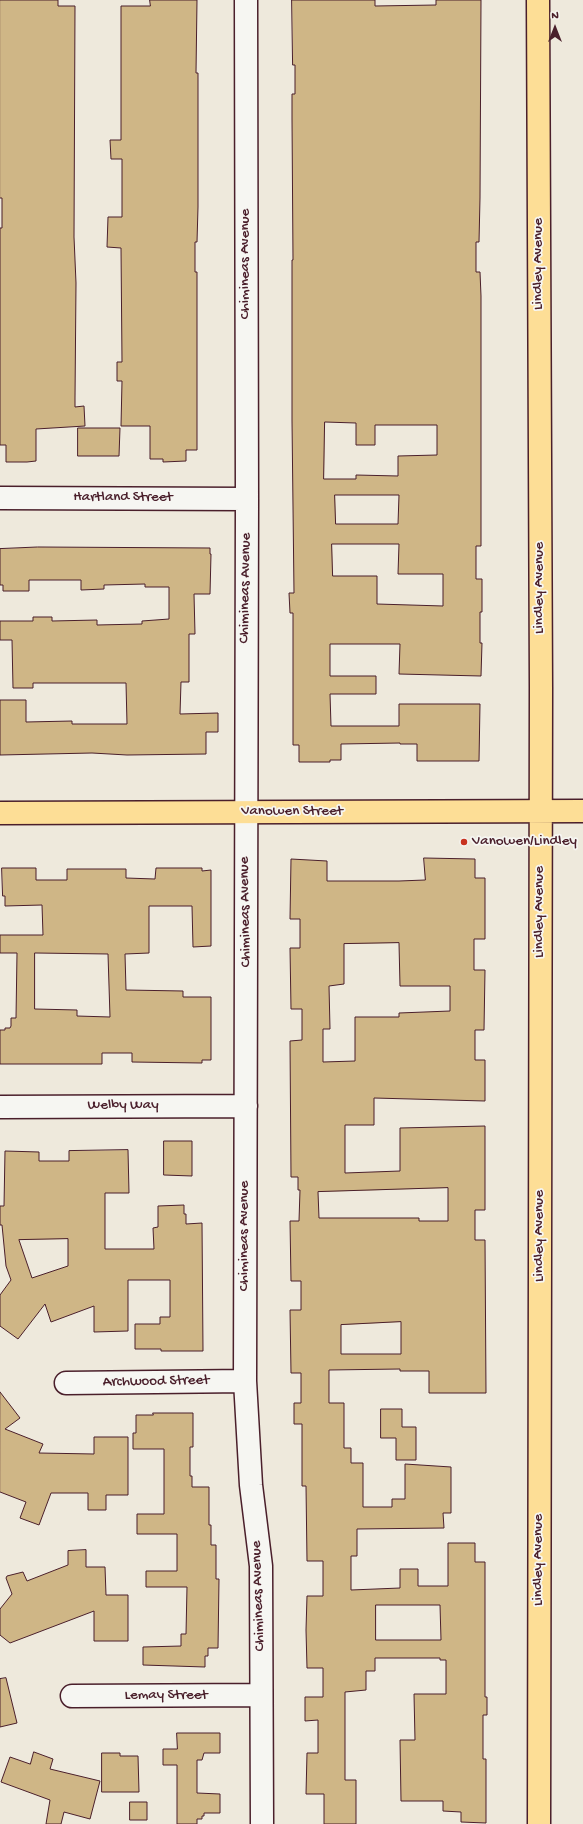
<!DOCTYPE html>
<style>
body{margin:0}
#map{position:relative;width:583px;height:1824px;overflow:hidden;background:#eee9dc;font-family:"Gochi Hand",sans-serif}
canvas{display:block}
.north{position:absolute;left:535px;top:8px;width:40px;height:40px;-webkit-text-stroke:3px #f6f6f2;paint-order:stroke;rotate:0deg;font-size:11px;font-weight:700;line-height:16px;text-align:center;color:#4a1f2b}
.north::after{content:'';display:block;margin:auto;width:14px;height:18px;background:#4a1f2b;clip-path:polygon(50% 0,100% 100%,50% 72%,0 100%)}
</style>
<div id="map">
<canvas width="583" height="1824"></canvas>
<div class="north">N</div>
</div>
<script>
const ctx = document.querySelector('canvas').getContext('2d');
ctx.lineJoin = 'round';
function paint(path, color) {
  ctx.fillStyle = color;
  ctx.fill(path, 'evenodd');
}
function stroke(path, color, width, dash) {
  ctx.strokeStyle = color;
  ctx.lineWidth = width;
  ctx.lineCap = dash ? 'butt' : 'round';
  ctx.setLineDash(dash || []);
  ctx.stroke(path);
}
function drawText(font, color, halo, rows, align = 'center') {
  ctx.font = font + ' "Gochi Hand",sans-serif';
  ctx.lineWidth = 3.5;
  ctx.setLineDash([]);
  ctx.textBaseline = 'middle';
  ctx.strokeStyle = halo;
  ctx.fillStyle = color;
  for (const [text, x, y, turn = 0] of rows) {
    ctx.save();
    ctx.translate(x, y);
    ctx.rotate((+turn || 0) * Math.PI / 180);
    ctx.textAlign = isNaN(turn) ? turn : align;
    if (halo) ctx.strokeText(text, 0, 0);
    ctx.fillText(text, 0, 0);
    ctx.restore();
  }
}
const building = new Path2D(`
 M 0,0 L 58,0 L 58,6 L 75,6 L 74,237 L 76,283 L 75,398 L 75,407 L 84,406 L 85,426 L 36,429 L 36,461 L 27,462 L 6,462 L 6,445 L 0,445 L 0,228 L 2,228 L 2,198 L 0,198 Z
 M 150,0 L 197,0 L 196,73 L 198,73 L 198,207 L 197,242 L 195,242 L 195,272 L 197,272 L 197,450 L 186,450 L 186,461 L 163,462 L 163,459 L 150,459 L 150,426 L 121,426 L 122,381 L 117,381 L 117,362 L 122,362 L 121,248 L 107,247 L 108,217 L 122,217 L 122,159 L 111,159 L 110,140 L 121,140 L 121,6 L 150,6 Z
 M 292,0 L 375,0 L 375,6 L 436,5 L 436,0 L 481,0 L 480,198 L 479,242 L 476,242 L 476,272 L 480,272 L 481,296 L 481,546 L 476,546 L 476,579 L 482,579 L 482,612 L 480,612 L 480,643 L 482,643 L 481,676 L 399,674 L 400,644 L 330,644 L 330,676 L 376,676 L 376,694 L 330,694 L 331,726 L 399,726 L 399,704 L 480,704 L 479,761 L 417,761 L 417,744 L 400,744 L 400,743 L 341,744 L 341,760 L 330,760 L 330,762 L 299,762 L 299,745 L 293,745 L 293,613 L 290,613 L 289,593 L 294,593 L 292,421 L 292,260 L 293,260 L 292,119 L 292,94 L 295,94 L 295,65 L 293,65 ZM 325,422 L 356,423 L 356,445 L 375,445 L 375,425 L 437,425 L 437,455 L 398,456 L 398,476 L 356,475 L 356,479 L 324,479 ZM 335,495 L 399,495 L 398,524 L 336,524 ZM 332,544 L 399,544 L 398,574 L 443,574 L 443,606 L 377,604 L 377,576 L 333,576 Z
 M 78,428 L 120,428 L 119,456 L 78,456 Z
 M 38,547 L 210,548 L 210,554 L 211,554 L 210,594 L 194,594 L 195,634 L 189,634 L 189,682 L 181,682 L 180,714 L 218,713 L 218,732 L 206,732 L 206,754 L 127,755 L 92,753 L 0,755 L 0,700 L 26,700 L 26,722 L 72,721 L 72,724 L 127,724 L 126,683 L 33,683 L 33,688 L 13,688 L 12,640 L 0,640 L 0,621 L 33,621 L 33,617 L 52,617 L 52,621 L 97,620 L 97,625 L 142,624 L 142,621 L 169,619 L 169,587 L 145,587 L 145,584 L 104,585 L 104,589 L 81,590 L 81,580 L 29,580 L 29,591 L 3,591 L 3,585 L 0,585 L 0,549 Z
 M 424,858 L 475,859 L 475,878 L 485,878 L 485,939 L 474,939 L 474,970 L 485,970 L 484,1030 L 475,1030 L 475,1060 L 485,1060 L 485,1101 L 374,1098 L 374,1125 L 345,1125 L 345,1173 L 400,1171 L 400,1128 L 485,1126 L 485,1210 L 475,1210 L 475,1240 L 485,1240 L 486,1393 L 429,1393 L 429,1371 L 400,1371 L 400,1369 L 329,1370 L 329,1403 L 344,1403 L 344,1448 L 351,1448 L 351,1463 L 363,1463 L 363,1507 L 392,1507 L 392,1499 L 405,1499 L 405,1464 L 451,1467 L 451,1513 L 443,1513 L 444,1528 L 357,1529 L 357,1556 L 351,1556 L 351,1590 L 400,1588 L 400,1569 L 418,1569 L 418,1586 L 448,1586 L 448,1543 L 475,1543 L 475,1562 L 485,1562 L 485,1697 L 487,1697 L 487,1715 L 483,1715 L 483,1759 L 486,1759 L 486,1823 L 461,1822 L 461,1812 L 443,1811 L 443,1801 L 401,1801 L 400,1740 L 415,1740 L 414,1694 L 446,1694 L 446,1660 L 440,1660 L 440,1658 L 375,1658 L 375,1671 L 366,1671 L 366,1690 L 345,1692 L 345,1780 L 356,1780 L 356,1824 L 324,1824 L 324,1794 L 306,1794 L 307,1753 L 318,1753 L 318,1720 L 305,1721 L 305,1697 L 323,1697 L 323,1668 L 307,1668 L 306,1630 L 307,1596 L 323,1596 L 323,1561 L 307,1561 L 306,1486 L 302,1486 L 302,1424 L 294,1424 L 294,1403 L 301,1403 L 301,1373 L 291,1373 L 290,1310 L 301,1310 L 301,1281 L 291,1281 L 290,1221 L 299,1221 L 300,1190 L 298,1190 L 298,1177 L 291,1177 L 290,1041 L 302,1040 L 302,1009 L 291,1009 L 290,948 L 300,948 L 300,919 L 290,919 L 291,859 L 327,861 L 327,881 L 399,881 L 425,880 ZM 399,943 L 400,986 L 450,986 L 450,1011 L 399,1013 L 399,1017 L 355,1017 L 355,1061 L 323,1062 L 323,1029 L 330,1029 L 329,986 L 344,984 L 344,944 ZM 448,1188 L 448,1221 L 419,1221 L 419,1218 L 319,1218 L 318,1192 ZM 401,1322 L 401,1354 L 341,1354 L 341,1325 ZM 376,1605 L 440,1605 L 441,1640 L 376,1640 Z
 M 2,868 L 36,868 L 36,880 L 67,880 L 67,869 L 126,869 L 126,878 L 155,879 L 156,868 L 202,868 L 202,871 L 211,870 L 211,946 L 193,947 L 192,906 L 149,906 L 149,953 L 125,954 L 126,990 L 183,991 L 183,997 L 211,997 L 211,1060 L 202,1060 L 202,1063 L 132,1062 L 132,1053 L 102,1053 L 102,1064 L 0,1064 L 0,1030 L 5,1030 L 5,1028 L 10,1028 L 11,1026 L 11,1018 L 16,1018 L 17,953 L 0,953 L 0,935 L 43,935 L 42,905 L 5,906 L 5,896 L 3,896 ZM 35,953 L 108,954 L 110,1017 L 77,1016 L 77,1010 L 35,1009 Z
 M 164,1141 L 192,1141 L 192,1176 L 164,1175 Z
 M 128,1150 L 129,1193 L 105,1193 L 105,1249 L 154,1249 L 153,1228 L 158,1227 L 158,1206 L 184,1205 L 184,1214 L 186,1214 L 186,1224 L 202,1223 L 203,1351 L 161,1351 L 161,1349 L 135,1349 L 135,1324 L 160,1324 L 160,1317 L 170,1317 L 170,1280 L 128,1280 L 128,1331 L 94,1332 L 94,1306 L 51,1322 L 45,1304 L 18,1339 L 0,1326 L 0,1295 L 11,1280 L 6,1266 L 2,1225 L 0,1225 L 0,1206 L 4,1206 L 5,1151 L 39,1152 L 39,1161 L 69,1161 L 69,1151 ZM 68,1239 L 68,1266 L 32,1278 L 19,1240 Z
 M 0,1392 L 20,1418 L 5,1429 L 43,1444 L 39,1453 L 94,1454 L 94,1437 L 128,1437 L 128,1495 L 106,1495 L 106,1510 L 88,1510 L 88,1493 L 51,1493 L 39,1525 L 20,1518 L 26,1502 L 0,1492 Z
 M 381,1409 L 402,1409 L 402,1427 L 416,1427 L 416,1460 L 396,1460 L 396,1438 L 381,1438 Z
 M 153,1413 L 193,1413 L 193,1447 L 190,1447 L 190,1476 L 192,1476 L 192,1487 L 209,1487 L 209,1525 L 211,1525 L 211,1545 L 216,1545 L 216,1579 L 219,1579 L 218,1648 L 208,1648 L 208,1656 L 205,1656 L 205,1667 L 143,1665 L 143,1647 L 181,1646 L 181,1634 L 186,1634 L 187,1587 L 146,1587 L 146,1571 L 177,1571 L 177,1534 L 137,1534 L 137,1514 L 164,1514 L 164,1449 L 133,1449 L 133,1433 L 136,1433 L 136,1415 L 153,1415 Z
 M 86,1550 L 86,1567 L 105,1567 L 106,1595 L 128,1595 L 128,1641 L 94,1641 L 94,1611 L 10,1643 L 0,1635 L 0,1609 L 12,1594 L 6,1578 L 7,1576 L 23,1572 L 27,1581 L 68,1565 L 68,1551 Z
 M 6,1678 L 17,1723 L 0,1727 L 0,1679 Z
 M 177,1733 L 220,1733 L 220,1753 L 204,1753 L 202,1760 L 197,1760 L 197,1793 L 220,1794 L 220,1813 L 204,1813 L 204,1816 L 202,1816 L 202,1819 L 197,1819 L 197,1824 L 177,1824 L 177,1765 L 163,1765 L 163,1749 L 177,1749 Z
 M 34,1752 L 53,1759 L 50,1769 L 100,1781 L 90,1819 L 64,1812 L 61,1824 L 46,1824 L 50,1800 L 1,1782 L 10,1757 L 30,1764 Z
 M 102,1753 L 120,1753 L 120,1756 L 138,1756 L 139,1792 L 102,1792 Z
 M 130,1802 L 147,1802 L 147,1820 L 130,1820 Z`);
paint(building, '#cfb686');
stroke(building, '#4a1f2b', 1);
const minor = new Path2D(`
 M 246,0 L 247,499 L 245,1381 L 251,1485 L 261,1566 L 262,1824
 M 0,498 L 247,499
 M 0,1107 L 246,1106
 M 66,1383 L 245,1381
 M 72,1696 L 261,1695`);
const major = new Path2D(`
 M 538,0 L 541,687 L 539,1824
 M 0,813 L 583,811`);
stroke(minor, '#4a1f2b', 25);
stroke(major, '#4a1f2b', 25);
stroke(minor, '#f6f6f2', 22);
stroke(major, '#fdde96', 22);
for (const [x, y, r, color] of [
 [464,842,4,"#c8321e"]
]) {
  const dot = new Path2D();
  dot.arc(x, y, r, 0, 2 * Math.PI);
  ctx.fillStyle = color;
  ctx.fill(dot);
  stroke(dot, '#f6f6f2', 1.5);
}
drawText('15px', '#4a1f2b', '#f6f6f2', [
 ["Chimineas Avenue",246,264,-90],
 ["Lindley Avenue",539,264,-90],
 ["Hartland Street",123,498],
 ["Chimineas Avenue",246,588,-89],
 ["Lindley Avenue",540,588,-90],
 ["Vanowen Street",292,812],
 ["Chimineas Avenue",246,912,-91],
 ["Lindley Avenue",540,912,-90],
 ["Welby Way",123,1106],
 ["Chimineas Avenue",245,1236,-90],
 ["Lindley Avenue",540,1236,-90],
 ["Archwood Street",156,1382,-1],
 ["Lindley Avenue",539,1560,-90],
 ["Chimineas Avenue",259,1596,-92],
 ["Lemay Street",166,1696]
]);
drawText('15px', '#4a1f2b', '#f6f6f2', [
 ["Vanowen/Lindley",472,842]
], 'left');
</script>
